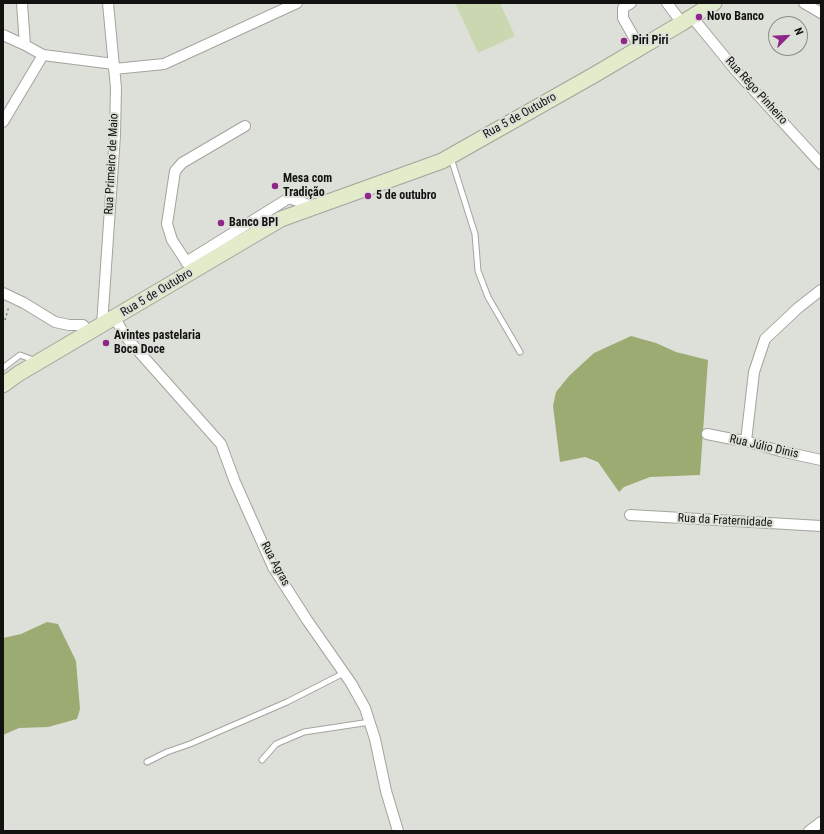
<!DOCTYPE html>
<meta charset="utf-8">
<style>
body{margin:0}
#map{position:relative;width:824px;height:834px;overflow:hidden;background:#dde0d8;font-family:"Roboto Condensed",sans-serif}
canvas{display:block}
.frame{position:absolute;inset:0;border:4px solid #121311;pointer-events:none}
.north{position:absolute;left:768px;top:16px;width:40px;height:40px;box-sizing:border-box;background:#dde0d8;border:1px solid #8c8e88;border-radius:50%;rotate:66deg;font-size:11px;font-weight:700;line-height:16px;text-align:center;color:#121311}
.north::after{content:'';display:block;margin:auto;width:14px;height:18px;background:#912689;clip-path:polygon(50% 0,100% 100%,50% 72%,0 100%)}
</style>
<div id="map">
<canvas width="824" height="834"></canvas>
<div class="frame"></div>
<div class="north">N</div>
</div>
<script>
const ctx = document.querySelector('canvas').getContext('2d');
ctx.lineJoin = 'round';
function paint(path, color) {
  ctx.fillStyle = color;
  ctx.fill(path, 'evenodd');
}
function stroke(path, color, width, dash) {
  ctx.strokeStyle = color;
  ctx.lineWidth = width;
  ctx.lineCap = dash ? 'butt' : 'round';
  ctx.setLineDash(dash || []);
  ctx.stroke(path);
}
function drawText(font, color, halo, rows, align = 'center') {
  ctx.font = font + ' "Roboto Condensed",sans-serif';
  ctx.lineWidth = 4;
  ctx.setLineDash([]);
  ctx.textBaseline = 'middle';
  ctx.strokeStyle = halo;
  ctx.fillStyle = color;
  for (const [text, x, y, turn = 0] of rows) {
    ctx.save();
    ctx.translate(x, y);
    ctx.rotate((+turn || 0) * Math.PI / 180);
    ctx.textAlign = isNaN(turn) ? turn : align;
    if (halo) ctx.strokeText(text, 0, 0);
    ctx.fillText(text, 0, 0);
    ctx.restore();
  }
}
paint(new Path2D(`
 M 455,3 L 500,3 L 515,36 L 478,53 Z`), '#cbd7b0');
paint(new Path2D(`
 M 631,336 L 656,343 L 676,352 L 708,360 L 700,475 L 650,477 L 624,487 L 619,492 L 598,462 L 585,457 L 560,462 L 553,406 L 556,392 L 569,376 L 594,353 Z
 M 47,622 L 58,624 L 76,661 L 80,709 L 77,719 L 48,727 L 19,728 L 3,735 L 3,638 L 21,634 Z`), '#9bab72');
const lane = new Path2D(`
 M 451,158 L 475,234 L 478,271 L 488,297 L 520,352
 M 3,368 L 20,355 L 36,361
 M 262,760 L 276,744 L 304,732 L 370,722
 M 147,762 L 167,752 L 190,744 L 287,702 L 344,673`);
const street = new Path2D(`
 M 22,3 L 25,45 L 43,55 L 114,64
 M 631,3 L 623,8 L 623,18 L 640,48
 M 667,3 L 682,23
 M 804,3 L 821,13
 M 692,17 L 737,72 L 821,164
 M 3,35 L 25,45
 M 114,69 L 164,64 L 297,3
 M 3,122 L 43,55
 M 186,262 L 289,198 L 315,207
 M 193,272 L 172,240 L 167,224 L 175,171 L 182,163 L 245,126
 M 3,293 L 24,303 L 55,322 L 69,325 L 83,325 L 89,332
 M 115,318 L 125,336 L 221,444 L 235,482 L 273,567 L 307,620 L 351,683 L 365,708 L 375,739 L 386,791 L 398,831
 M 102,325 L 115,135 L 116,88 L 108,3
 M 707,434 L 732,439 L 746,441 L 780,451 L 821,460
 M 746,441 L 754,372 L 765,339 L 798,308 L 821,290
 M 630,515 L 821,526
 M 809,831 L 821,822`);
const secondary = new Path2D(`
 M 3,385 L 18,374 L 281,219 L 442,161 L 594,75 L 682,23 L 714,3`);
stroke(lane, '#a2a49e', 7);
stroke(street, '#a2a49e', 12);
stroke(secondary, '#a2a49e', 17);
stroke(new Path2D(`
 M 5,320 L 9,306`), '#7e807b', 1.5, [2, 3]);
stroke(lane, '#fff', 5);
stroke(street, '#fff', 10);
stroke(secondary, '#e2ebca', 15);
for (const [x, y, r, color] of [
 [699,17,4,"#912689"],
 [624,41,4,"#912689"],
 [275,186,4,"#912689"],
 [368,196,4,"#912689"],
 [221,223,4,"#912689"],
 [106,343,4,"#912689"]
]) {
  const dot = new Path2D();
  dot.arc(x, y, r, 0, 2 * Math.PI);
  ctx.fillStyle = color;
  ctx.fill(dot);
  stroke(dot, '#dde0d8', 1.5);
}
drawText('bold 12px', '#121311', '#dde0d8', [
 ["Novo Banco",707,17],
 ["Piri Piri",632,41],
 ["Mesa com",283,179],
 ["Tradição",283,193],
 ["5 de outubro",376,196],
 ["Banco BPI",229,223],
 ["Avintes pastelaria",114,336],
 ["Boca Doce",114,350]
], 'left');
drawText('12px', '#121311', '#dde0d8', [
 ["Rua Rêgo Pinheiro",756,91,48],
 ["Rua 5 de Outubro",520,116,-29],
 ["Rua Primeiro de Maio",112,164,-87],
 ["Rua 5 de Outubro",157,293,-31],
 ["Rua Júlio Dinis",764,447,13],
 ["Rua da Fraternidade",725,521,3],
 ["Rua Agras",275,564,62]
]);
</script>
